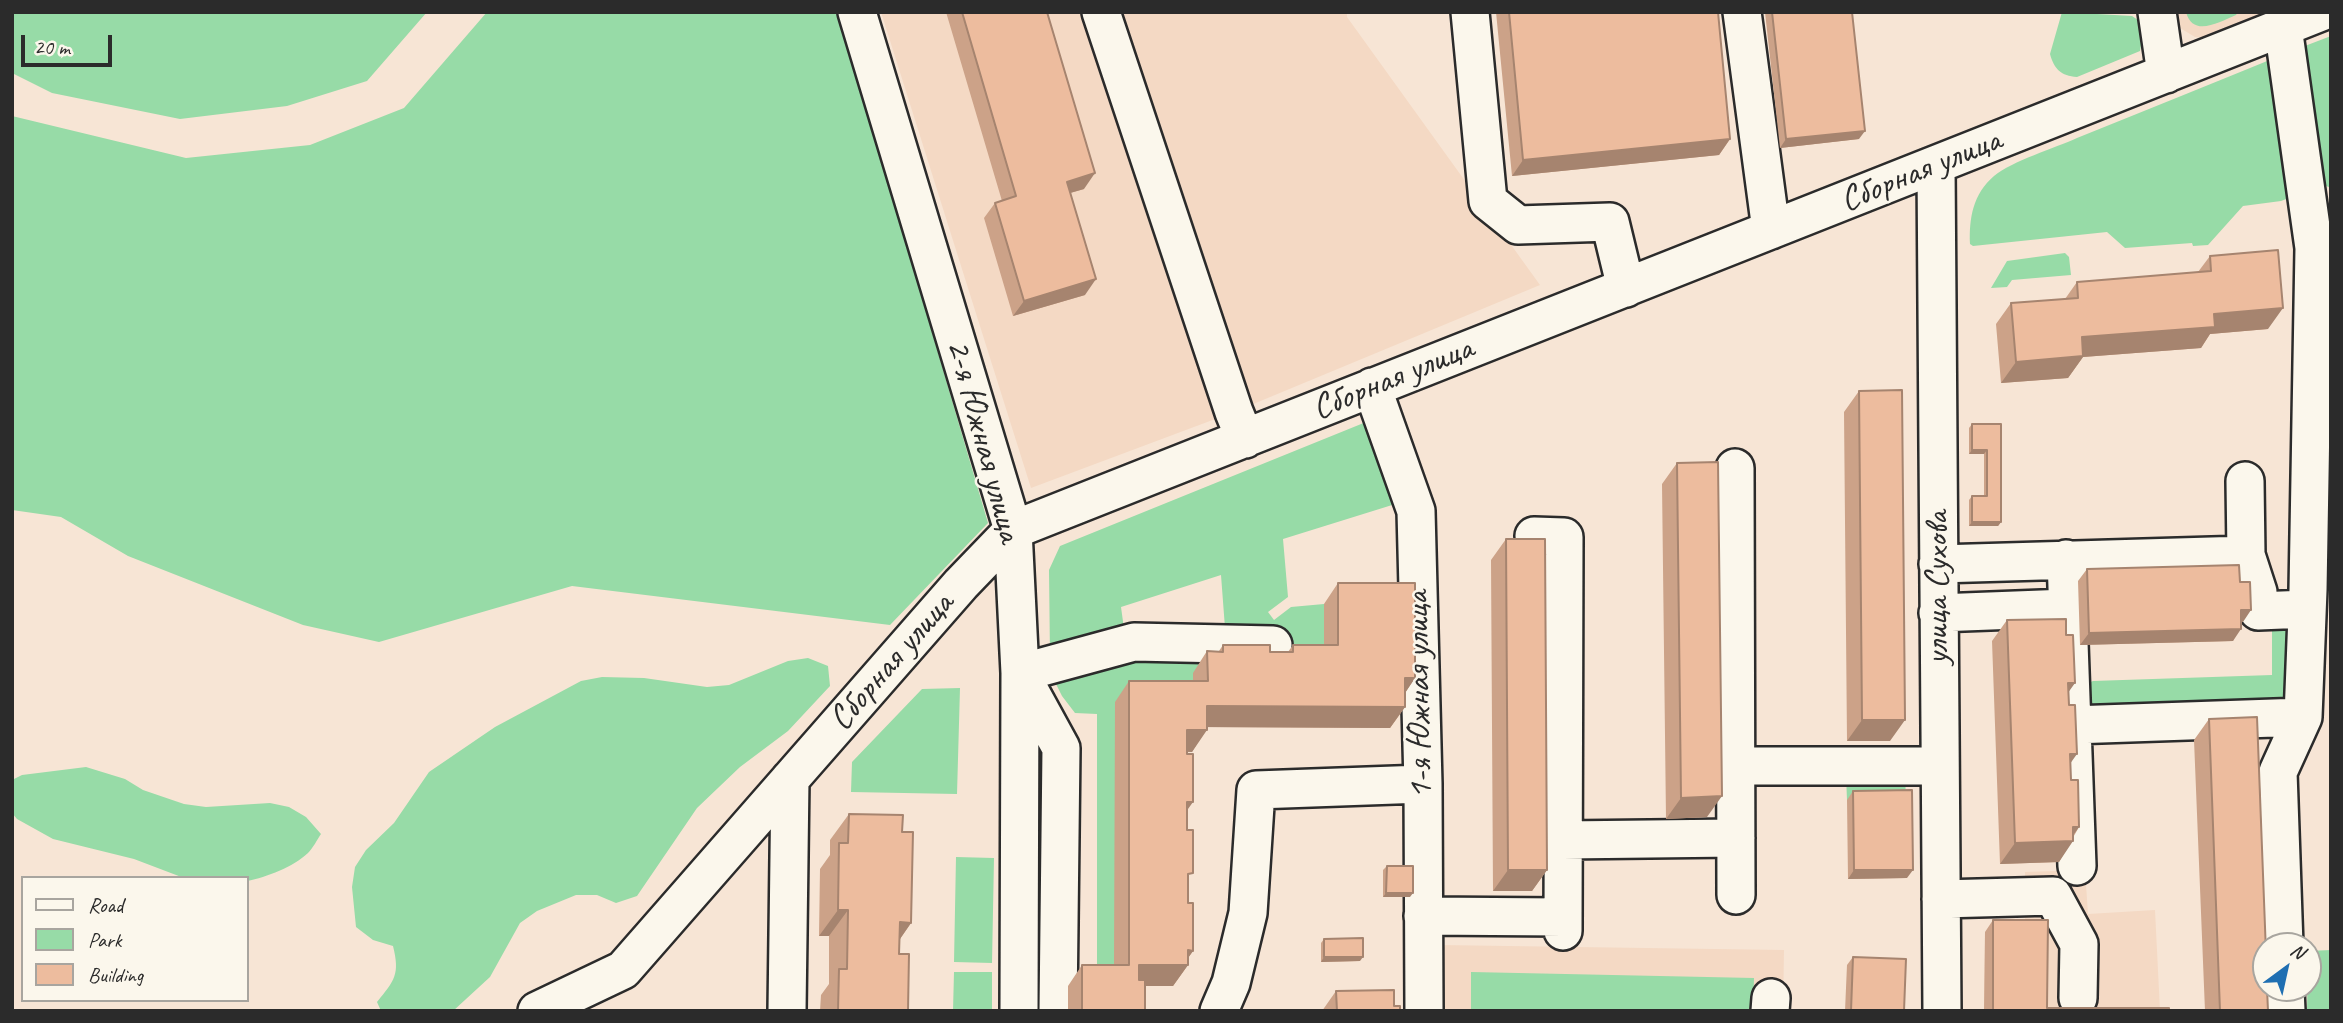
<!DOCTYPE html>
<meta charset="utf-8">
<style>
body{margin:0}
#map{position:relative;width:2343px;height:1023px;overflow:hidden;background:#f7e5d5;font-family:Caveat,sans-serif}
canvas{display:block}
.frame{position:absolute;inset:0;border:14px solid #2b2b2b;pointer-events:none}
.legend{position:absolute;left:21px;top:876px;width:228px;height:126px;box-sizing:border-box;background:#fbf7ec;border:2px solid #a8a59f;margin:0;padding:9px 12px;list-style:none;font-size:21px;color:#2b2b2b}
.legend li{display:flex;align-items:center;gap:14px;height:35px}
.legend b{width:35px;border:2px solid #a8a59f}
.north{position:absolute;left:2252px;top:932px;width:70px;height:70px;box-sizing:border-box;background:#fbf7ec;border:2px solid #a8a59f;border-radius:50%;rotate:33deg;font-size:19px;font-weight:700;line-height:28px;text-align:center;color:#2b2b2b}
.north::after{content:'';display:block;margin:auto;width:24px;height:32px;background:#1f6fb2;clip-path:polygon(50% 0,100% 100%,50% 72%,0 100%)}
.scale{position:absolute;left:21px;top:35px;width:91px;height:32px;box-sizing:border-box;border:4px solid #2b2b2b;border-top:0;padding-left:9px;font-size:21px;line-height:24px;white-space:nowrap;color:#2b2b2b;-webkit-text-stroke:5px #fbf7ec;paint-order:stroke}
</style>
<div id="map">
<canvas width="2343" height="1023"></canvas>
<div class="frame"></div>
<ul class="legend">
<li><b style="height:9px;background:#fbf7ec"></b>Road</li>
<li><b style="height:19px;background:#97dba7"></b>Park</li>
<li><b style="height:19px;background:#edbc9e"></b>Building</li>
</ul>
<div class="north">N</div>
<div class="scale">20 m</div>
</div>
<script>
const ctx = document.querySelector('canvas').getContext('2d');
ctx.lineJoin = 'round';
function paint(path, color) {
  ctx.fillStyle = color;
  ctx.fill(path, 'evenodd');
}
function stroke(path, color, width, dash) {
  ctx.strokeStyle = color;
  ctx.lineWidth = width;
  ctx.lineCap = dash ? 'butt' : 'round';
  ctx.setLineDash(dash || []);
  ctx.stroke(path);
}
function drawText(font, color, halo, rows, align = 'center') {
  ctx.font = font + ' Caveat,sans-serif';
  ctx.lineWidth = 5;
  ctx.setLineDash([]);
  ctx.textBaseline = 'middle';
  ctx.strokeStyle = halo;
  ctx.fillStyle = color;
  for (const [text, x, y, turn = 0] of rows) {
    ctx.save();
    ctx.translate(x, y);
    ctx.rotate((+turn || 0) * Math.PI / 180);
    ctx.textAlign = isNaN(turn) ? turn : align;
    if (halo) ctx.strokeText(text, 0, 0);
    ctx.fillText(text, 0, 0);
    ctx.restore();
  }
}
paint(new Path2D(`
 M 881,12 L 1347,12 L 1347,17 L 1540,285 L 1234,412 L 1031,488 Z
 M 2175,12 L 2271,12 L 2208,38 L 2195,37 L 2180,28 Z
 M 2085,870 L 2088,914 L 2155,910 L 2160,1011 L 1984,1011 L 1985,932 L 2025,932 L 2025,872 Z
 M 1439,945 L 1784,950 L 1783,1011 L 1439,1011 Z`), '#f4d9c4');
paint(new Path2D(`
 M 12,12 L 427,12 L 367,81 L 287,106 L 180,119 L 52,93 L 12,73 Z
 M 487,12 L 838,12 L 988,523 L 890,625 L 572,586 L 379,642 L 303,625 L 128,556 L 61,517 L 12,510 L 12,116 L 186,158 L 310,145 L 404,108 Z
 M 2062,12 L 2132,16 L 2141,22 L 2142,39 L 2140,51 L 2077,77 C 2061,76 2054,69 2050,54 Z
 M 2186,12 L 2238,12 L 2236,15 C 2219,22 2193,38 2186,12 Z
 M 2331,36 L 2331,188 L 2315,181 L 2297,49 Z
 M 2277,57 L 2289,198 L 2281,201 L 2243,206 L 2208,245 L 2193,246 L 2192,243 L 2125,248 L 2107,232 L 1973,246 L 1970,244 C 1969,218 1973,194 1994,176 C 2012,161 2055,148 2077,138 C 2144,111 2211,84 2277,57 Z
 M 2065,253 L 2069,257 L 2071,275 L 2012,280 L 2007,287 L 1991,288 L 2007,261 Z
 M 1371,420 L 1405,501 L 1283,539 L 1288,597 L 1268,612 L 1274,620 L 1291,607 L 1324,604 L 1324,645 L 1278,646 L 1225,628 L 1221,575 L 1121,607 L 1125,636 L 1050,657 L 1049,570 L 1060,546 Z
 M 2293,619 L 2297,707 L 2087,711 L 2088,683 L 2093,681 L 2272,675 L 2272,628 Z
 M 1130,652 L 1228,653 L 1193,703 L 1114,986 L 1097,984 L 1097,714 L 1075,713 L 1062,696 L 1051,674 Z
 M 808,658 L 828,666 L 830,686 L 788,731 L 740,767 L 697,808 L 637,896 L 616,903 L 597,895 L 576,895 L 537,911 L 520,923 L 490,977 L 453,1011 L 381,1011 L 377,1002 C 395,980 400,974 393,946 L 373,940 L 356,927 L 352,887 L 355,867 L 366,850 L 394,823 L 429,772 L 495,727 L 581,681 L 602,677 L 644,678 L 707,687 L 729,685 L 788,661 Z
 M 960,688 L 957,794 L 851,792 L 852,762 L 922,689 Z
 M 86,767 L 125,779 L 143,790 L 184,804 L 206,807 L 270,803 L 289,807 L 306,817 L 321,834 C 317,840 313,848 308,853 C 293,867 267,877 247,881 L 247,878 L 184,878 L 134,859 L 53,839 L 17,819 L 12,813 L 12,780 L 22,775 Z
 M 1846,775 L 1905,775 L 1906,799 L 1847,800 Z
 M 956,857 L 994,858 L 992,963 L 954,962 Z
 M 2331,950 L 2331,1011 L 2307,1011 L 2308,951 Z
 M 954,972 L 992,972 L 992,1011 L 953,1011 Z
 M 1471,972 L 1754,978 L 1753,1011 L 1471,1011 Z`), '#97dba7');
const minor = new Path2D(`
 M 857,12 L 1013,530 L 1020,673 L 1019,1011
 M 1101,12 L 1234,412 L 1245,439
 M 1470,12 L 1488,201 L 1518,225 L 1610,222 L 1626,288
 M 1742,12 L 1771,230
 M 2157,12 L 2166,74
 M 2283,27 L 2314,248 L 2308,590 L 2303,717 L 2278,772 L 2284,946
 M 1936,165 L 1942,1011
 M 1372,387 L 1416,511 L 1423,784 L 1424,1011
 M 1735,468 L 1736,895
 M 2245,481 L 2246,555 L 2258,592 L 2258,611 L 2307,609
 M 1534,536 L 1564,537 L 1563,931
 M 2066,559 L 2077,866
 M 1938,564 L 2246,555
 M 1938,613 L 2068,608
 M 2072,725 L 2303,717
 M 1735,766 L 1939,766
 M 1563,840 L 1736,838
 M 1941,899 L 2053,896 L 2079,944 L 2078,998
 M 1423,916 L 1563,917
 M 2285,988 L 2286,1011
 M 537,1011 L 623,970 L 961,584 L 1013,530 L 2321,12
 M 787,1011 L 790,779
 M 1058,1011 L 1061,748 L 1020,673 L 1134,642 L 1273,645
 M 1219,1011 L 1231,983 L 1248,913 L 1256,790 L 1423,784
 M 1770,1011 L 1771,998`);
stroke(minor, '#2b2b2b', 42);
stroke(minor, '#fbf7ec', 37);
paint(new Path2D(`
 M 946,12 L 1047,12 L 1084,189 L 1070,193 L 1085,295 L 1013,316 L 984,218 L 995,203 L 1002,201 Z
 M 1496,12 L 1718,12 L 1730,139 L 1719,155 L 1512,176 Z
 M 1765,12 L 1852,12 L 1859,139 L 1780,148 Z
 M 2210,256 L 2268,329 L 2210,334 L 2201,348 L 2083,357 L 2068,378 L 2001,383 L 1996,324 L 2011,303 L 2065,299 L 2077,282 L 2198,272 Z
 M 1859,391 L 1890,741 L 1847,741 L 1844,412 Z
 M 1972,424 L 2001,424 L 2001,522 L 1998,526 L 1969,526 L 1969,500 L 1972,496 L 1984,496 L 1984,454 L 1969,454 L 1969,428 Z
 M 1677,463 L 1707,817 L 1666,819 L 1662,484 Z
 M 1506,539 L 1547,870 L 1532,891 L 1493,891 L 1491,560 Z
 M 2087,569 L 2243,622 L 2241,622 L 2233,641 L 2080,645 L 2078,581 Z
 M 1338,583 L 1415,678 L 1405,693 L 1405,707 L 1390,728 L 1207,727 L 1192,752 L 1187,752 L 1188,903 L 1193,951 L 1188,958 L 1188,965 L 1173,986 L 1145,986 L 1145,1011 L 1068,1011 L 1068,986 L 1082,965 L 1114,965 L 1115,702 L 1129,681 L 1193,681 L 1193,673 L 1207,651 L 1219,651 L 1223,645 L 1270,652 L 1288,652 L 1293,645 L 1324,645 L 1324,604 Z
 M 2007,620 L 2068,692 L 2071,780 L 2079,827 L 2059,862 L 2000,864 L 1992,641 Z
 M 2209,719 L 2268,1011 L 2205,1011 L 2194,740 Z
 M 1853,791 L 1907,878 L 1848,879 L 1847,800 Z
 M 849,814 L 902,832 L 911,923 L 900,939 L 899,954 L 908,1011 L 820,1011 L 821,995 L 829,984 L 829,936 L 819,936 L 820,869 L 830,855 L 830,840 Z
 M 1387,866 L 1410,897 L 1383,897 L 1383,870 Z
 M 1993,920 L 2047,1008 L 2169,1011 L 1984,1011 L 1985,932 Z
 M 1324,939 L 1360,961 L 1321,962 L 1321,943 Z
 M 1853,957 L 1904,1011 L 1845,1011 L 1847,965 Z
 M 1336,991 L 1400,1011 L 1322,1011 Z`), '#cca288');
paint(new Path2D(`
 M 1865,131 L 1859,139 L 1780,148 L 1786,139 Z
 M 1730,139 L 1719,155 L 1512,176 L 1523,160 Z
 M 1095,173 L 1084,189 L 1056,197 L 1067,182 Z
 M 1096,279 L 1085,295 L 1013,316 L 1024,301 Z
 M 2283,308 L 2268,329 L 2210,334 L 2201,348 L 2083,357 L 2068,378 L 2001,383 L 2016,362 L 2082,337 L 2214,314 Z
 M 1972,450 L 1987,450 L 1984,454 L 1969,454 Z
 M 1972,522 L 2001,522 L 1998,526 L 1969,526 Z
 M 2241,610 L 2251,610 L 2243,622 L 2232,622 Z
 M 2241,629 L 2233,641 L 2080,645 L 2089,633 Z
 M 1405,678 L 1415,678 L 1401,699 Z
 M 2068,683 L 2075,683 L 2060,704 Z
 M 1207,706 L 1405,707 L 1390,728 L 1193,727 Z
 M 1862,720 L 1905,720 L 1890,741 L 1847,741 Z
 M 1187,730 L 1207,730 L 1192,752 L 1172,751 Z
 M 2070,754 L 2077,754 L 2062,775 Z
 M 1722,796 L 1707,817 L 1666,819 L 1681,798 Z
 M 1187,802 L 1193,802 L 1178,823 Z
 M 2073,827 L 2079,827 L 2069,841 L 2073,841 L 2059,862 L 2000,864 L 2015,843 Z
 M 1508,870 L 1547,870 L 1532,891 L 1493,891 Z
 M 1854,870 L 1913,870 L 1907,878 L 1848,879 Z
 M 1386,893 L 1413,893 L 1410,897 L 1383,897 Z
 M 838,910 L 848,910 L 829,936 L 819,936 Z
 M 900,922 L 911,923 L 893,949 Z
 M 1188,950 L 1193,951 L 1183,965 L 1188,965 L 1173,986 L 1124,986 L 1139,965 Z
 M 1324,957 L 1363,957 L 1360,961 L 1321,962 Z`), '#a6846f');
const building = new Path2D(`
 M 962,12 L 1047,12 L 1095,173 L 1067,182 L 1096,279 L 1024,301 L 995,203 L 1016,196 Z
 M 1509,12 L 1718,12 L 1730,139 L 1523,160 Z
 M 1772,12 L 1852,12 L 1865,131 L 1786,139 Z
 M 2278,250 L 2283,308 L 2214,314 L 2215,327 L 2082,337 L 2083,356 L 2016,362 L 2011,303 L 2078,298 L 2077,282 L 2211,271 L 2210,256 Z
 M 1902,390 L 1905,720 L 1862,720 L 1859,391 Z
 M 1972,424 L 2001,424 L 2001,522 L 1972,522 L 1972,496 L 1987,496 L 1987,450 L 1972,450 Z
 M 1718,462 L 1722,796 L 1681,798 L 1677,463 Z
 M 1506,539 L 1545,539 L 1547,870 L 1508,870 Z
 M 2239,565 L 2240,582 L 2250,582 L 2251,610 L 2241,610 L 2241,629 L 2089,633 L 2087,569 Z
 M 1338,583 L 1415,583 L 1415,678 L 1405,678 L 1405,707 L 1207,706 L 1207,730 L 1187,730 L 1187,754 L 1193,754 L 1193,802 L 1187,802 L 1187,830 L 1193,830 L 1193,873 L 1188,874 L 1188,903 L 1193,903 L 1193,951 L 1188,950 L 1188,965 L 1139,965 L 1139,980 L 1145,980 L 1145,1011 L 1082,1011 L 1082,965 L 1129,965 L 1129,681 L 1208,681 L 1207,651 L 1223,652 L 1223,645 L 1270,645 L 1270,652 L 1293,652 L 1293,645 L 1338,645 Z
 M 2066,619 L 2066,635 L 2073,635 L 2075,683 L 2068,683 L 2069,705 L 2075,705 L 2077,754 L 2070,754 L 2071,780 L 2078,780 L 2079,827 L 2073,827 L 2073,841 L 2015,843 L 2007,620 Z
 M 2257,717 L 2266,953 L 2266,988 L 2267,988 L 2268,1011 L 2220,1011 L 2209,719 Z
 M 1912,790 L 1913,870 L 1854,870 L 1853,791 Z
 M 849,814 L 903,815 L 902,832 L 913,832 L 911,923 L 900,922 L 899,954 L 909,954 L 908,1011 L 838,1011 L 839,969 L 847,969 L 848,910 L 838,910 L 839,843 L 848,843 Z
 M 1387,866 L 1413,866 L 1413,893 L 1386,893 Z
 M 1993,920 L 2048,920 L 2047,1008 L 2169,1008 L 2169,1011 L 1993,1011 Z
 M 1363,938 L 1363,957 L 1324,957 L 1324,939 Z
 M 1853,957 L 1906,959 L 1904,1011 L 1851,1011 Z
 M 1394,990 L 1394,1006 L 1400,1006 L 1400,1011 L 1337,1011 L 1336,991 Z`);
paint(building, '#edbc9e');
stroke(building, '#a6846f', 2);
drawText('35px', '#2b2b2b', '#fbf7ec', [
 ["Сборная улица",1921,171,-22],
 ["Сборная улица",1393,379,-22],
 ["2-я Южная улица",983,441,75],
 ["улица Сухова",1938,588,-90],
 ["Сборная улица",892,662,-49],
 ["1-я Южная улица",1420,695,-91]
]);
</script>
